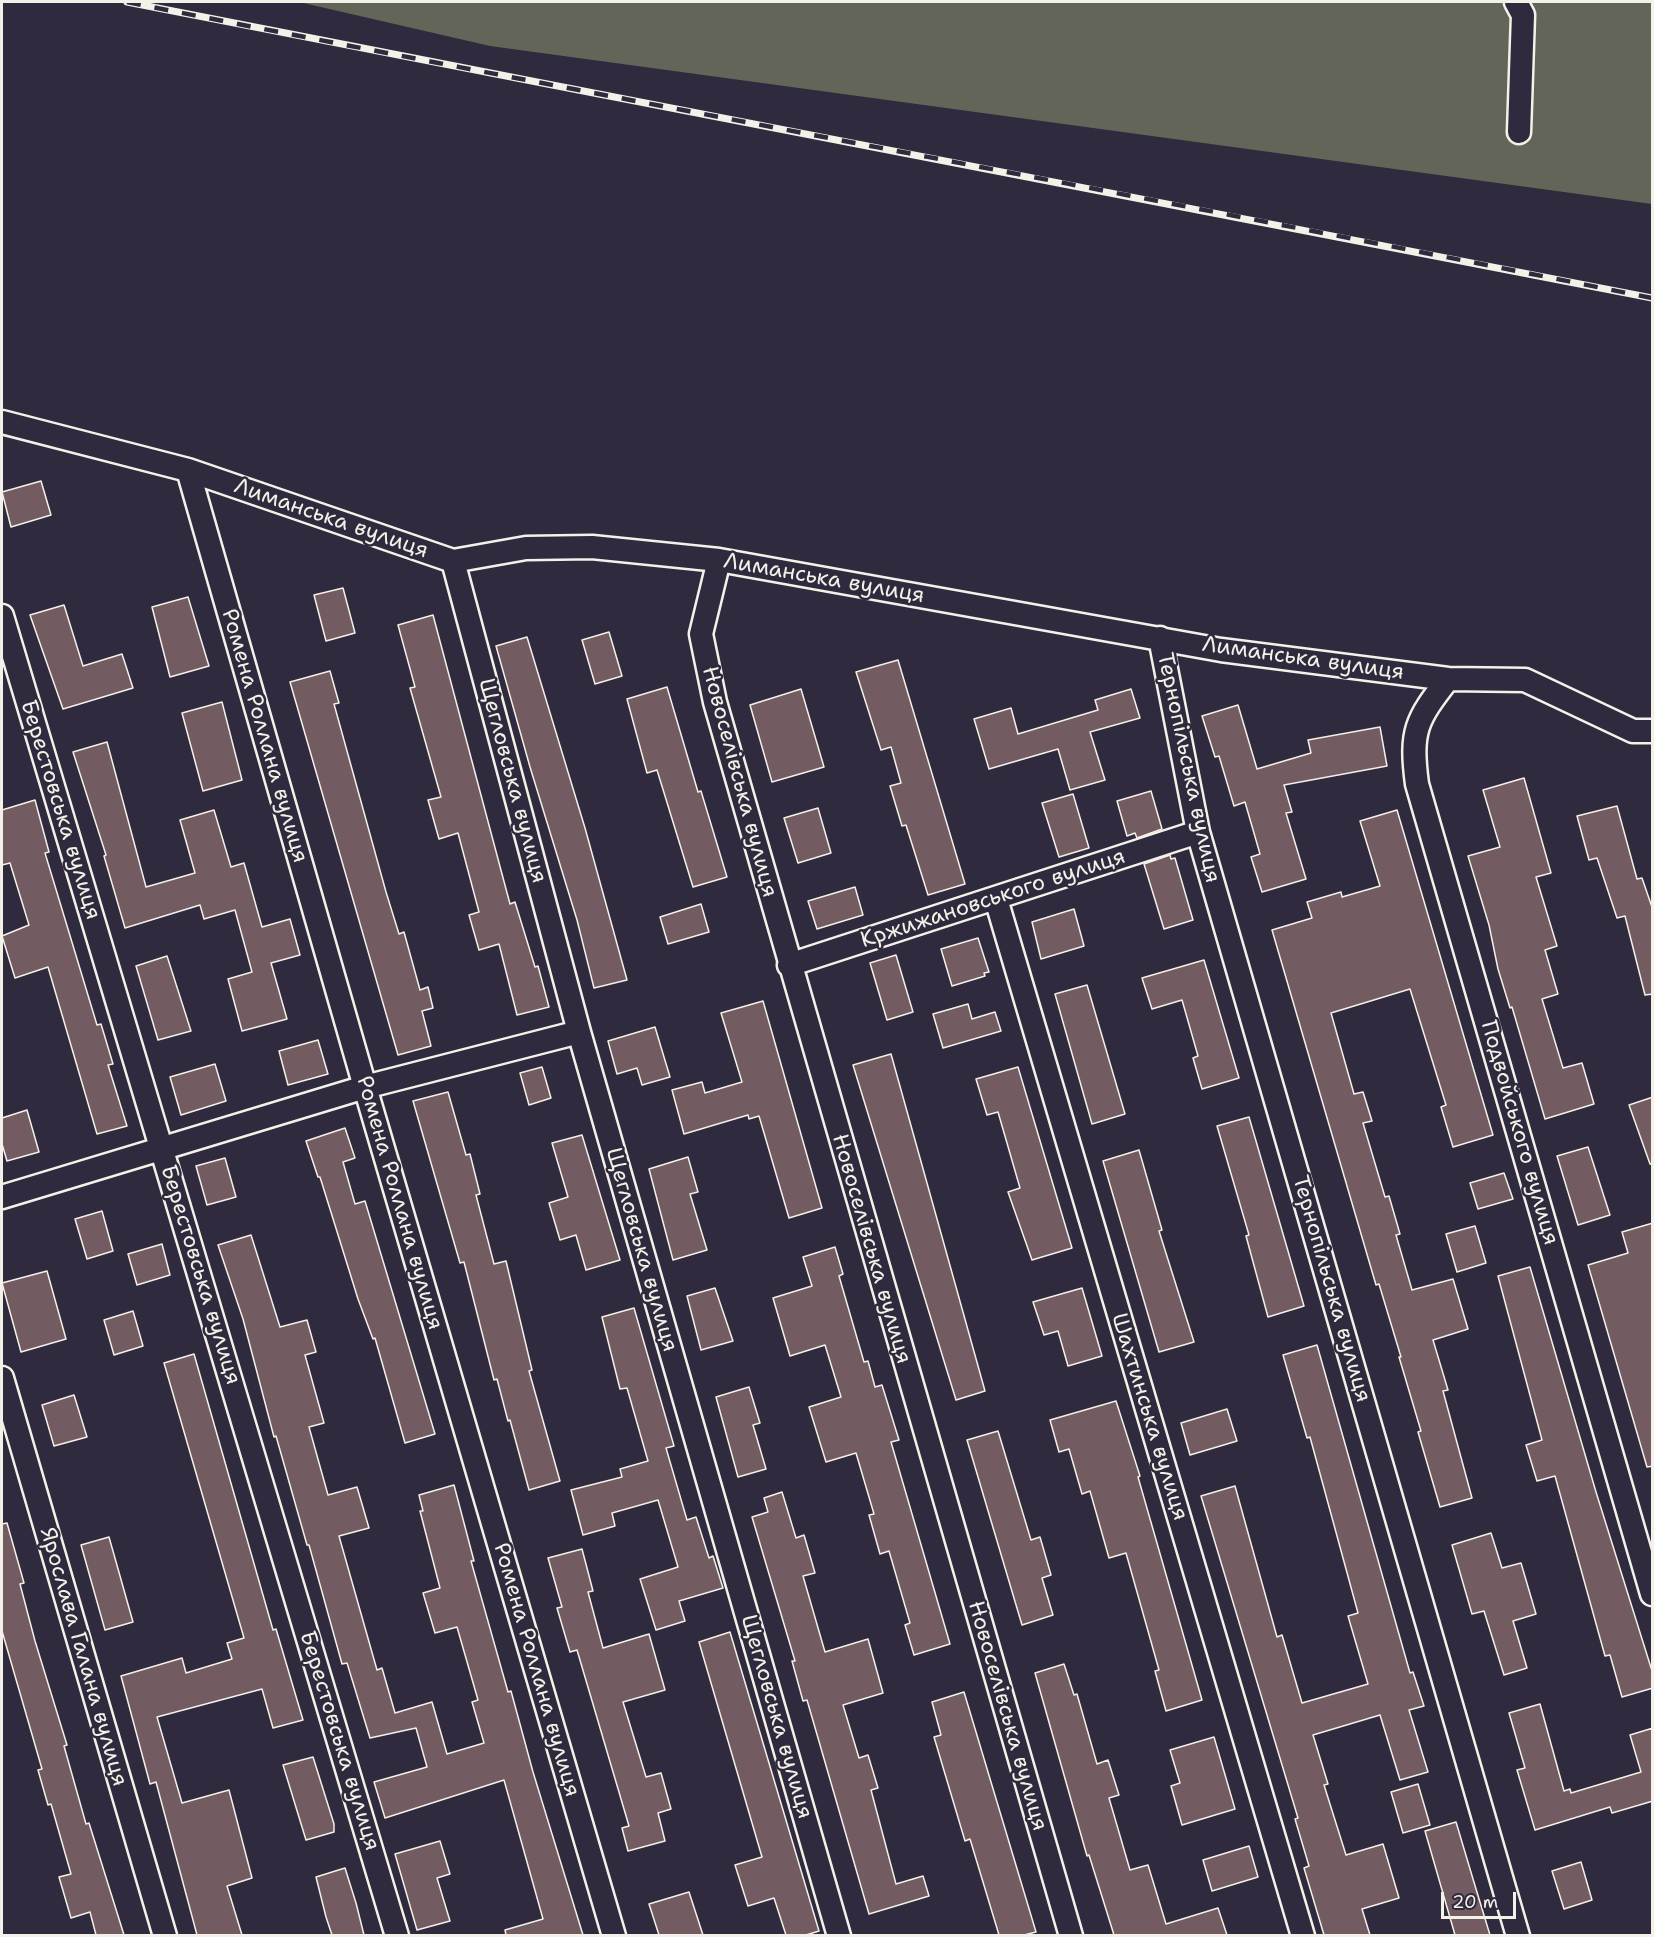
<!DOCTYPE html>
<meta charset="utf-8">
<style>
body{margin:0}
#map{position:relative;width:1654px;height:1937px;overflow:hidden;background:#2f2a3d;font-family:"Shantell Sans",sans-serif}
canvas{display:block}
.frame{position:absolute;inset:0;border:3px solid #f4f1e8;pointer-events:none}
.scale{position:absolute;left:1441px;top:1892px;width:75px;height:27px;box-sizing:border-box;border:3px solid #f4f1e8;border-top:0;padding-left:8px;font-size:18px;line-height:21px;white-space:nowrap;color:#f4f1e8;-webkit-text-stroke:4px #2f2a3d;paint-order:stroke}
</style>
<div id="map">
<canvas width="1654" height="1937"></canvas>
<div class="frame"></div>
<div class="scale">20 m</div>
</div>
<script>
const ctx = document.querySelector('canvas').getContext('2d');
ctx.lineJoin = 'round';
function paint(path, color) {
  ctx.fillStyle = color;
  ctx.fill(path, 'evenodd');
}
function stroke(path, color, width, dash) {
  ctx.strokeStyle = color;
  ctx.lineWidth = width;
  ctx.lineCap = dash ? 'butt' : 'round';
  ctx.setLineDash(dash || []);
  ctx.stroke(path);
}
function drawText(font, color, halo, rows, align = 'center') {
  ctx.font = font + ' "Shantell Sans",sans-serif';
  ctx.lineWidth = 5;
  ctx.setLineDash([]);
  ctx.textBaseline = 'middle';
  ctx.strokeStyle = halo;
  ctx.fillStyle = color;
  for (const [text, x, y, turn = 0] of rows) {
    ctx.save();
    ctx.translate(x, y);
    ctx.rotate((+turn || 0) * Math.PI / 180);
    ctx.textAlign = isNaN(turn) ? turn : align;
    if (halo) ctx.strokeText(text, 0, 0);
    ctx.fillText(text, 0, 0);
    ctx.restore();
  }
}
paint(new Path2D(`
 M 299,2 L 1652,2 L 1652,204 L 490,46 Z`), '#626557');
const building = new Path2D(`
 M 41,481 L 51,515 L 11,527 L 2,492 Z
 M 343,588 L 355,633 L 326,641 L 314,595 Z
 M 188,597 L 209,666 L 170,677 L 152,607 Z
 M 64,605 L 83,666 L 122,654 L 133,688 L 63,709 L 30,615 Z
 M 433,615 L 510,904 L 515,902 L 535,967 L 538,966 L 549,1007 L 517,1015 L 499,944 L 479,950 L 469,915 L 479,912 L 458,833 L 439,839 L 428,800 L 441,797 L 410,688 L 415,687 L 398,625 Z
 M 609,632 L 622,676 L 595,684 L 582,640 Z
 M 527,637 L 585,828 L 627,980 L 594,988 L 577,920 L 530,767 L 496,646 Z
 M 898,660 L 965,884 L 928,895 L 906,825 L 902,826 L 890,786 L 901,783 L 891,747 L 881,750 L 856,672 Z
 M 330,671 L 339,703 L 334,704 L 386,892 L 399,934 L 404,932 L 420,990 L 428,987 L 433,1008 L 422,1011 L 431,1046 L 398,1055 L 290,682 Z
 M 667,687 L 698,792 L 701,791 L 727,877 L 693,887 L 657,770 L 647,773 L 627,699 Z
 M 801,689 L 824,767 L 772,782 L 750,705 Z
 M 1131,689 L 1140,718 L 1090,732 L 1105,780 L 1070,790 L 1058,749 L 989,769 L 974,719 L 1011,708 L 1018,734 L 1098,710 L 1095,700 Z
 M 222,702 L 242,780 L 203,791 L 182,713 Z
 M 1238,705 L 1257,769 L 1311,753 L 1308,740 L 1380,727 L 1387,766 L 1284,785 L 1292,812 L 1286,813 L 1306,879 L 1262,892 L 1251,857 L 1260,854 L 1245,802 L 1234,806 L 1219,756 L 1215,757 L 1202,716 Z
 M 107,742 L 146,887 L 195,873 L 180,820 L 214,810 L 231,867 L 244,863 L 262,927 L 290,919 L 300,955 L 271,963 L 287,1019 L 242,1031 L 228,979 L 252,972 L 235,910 L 204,919 L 200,905 L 125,928 L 104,856 L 106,855 L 73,752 Z
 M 1524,778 L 1551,873 L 1536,877 L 1557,946 L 1545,950 L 1558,994 L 1542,999 L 1563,1068 L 1582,1063 L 1594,1104 L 1545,1119 L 1512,1007 L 1510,1008 L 1498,969 L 1489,925 L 1468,856 L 1500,847 L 1483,790 Z
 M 1151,791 L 1162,829 L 1137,838 L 1135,833 L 1127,836 L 1117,801 Z
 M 1073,794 L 1089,848 L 1059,857 L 1042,803 Z
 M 35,800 L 49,852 L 45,853 L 97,1025 L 101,1024 L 113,1064 L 108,1065 L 127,1126 L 97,1134 L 48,967 L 15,978 L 2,936 L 29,925 L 10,863 L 2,865 L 2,810 Z
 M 1617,806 L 1637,879 L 1642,878 L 1653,910 L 1653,994 L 1645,995 L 1625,916 L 1617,918 L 1597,858 L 1589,860 L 1577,816 Z
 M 818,808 L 831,853 L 798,863 L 784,818 Z
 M 1397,810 L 1493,1135 L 1453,1147 L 1441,1107 L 1446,1105 L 1410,989 L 1331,1013 L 1354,1094 L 1363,1092 L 1372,1121 L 1363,1123 L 1385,1197 L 1389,1196 L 1400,1234 L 1396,1235 L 1412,1290 L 1453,1279 L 1468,1329 L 1433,1340 L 1448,1390 L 1443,1391 L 1472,1498 L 1440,1507 L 1418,1432 L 1421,1431 L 1399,1357 L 1401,1357 L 1379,1284 L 1376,1285 L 1272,930 L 1312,918 L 1307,902 L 1341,892 L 1342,897 L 1380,886 L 1360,821 Z
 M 1170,855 L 1171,859 L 1175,858 L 1193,920 L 1164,929 L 1144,864 Z
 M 855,887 L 863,915 L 817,929 L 808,901 Z
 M 701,904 L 709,932 L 668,944 L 660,917 Z
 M 1074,909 L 1084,946 L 1041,959 L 1032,922 Z
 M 978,938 L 989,972 L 984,973 L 985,976 L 952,986 L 941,949 Z
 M 896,955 L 913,1012 L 887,1020 L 870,963 Z
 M 167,956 L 191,1031 L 158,1040 L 136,966 Z
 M 1204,960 L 1239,1078 L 1202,1089 L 1193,1058 L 1198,1056 L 1182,1000 L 1152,1009 L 1142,978 Z
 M 1087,985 L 1125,1114 L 1092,1124 L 1055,994 Z
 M 763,1001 L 822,1208 L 789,1218 L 759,1116 L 749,1119 L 748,1115 L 684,1134 L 672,1090 L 702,1082 L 705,1093 L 742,1082 L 721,1013 Z
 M 968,1004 L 972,1019 L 995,1012 L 1001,1031 L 943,1048 L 933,1014 Z
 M 655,1027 L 670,1077 L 642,1085 L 637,1068 L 617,1074 L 608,1041 Z
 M 318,1040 L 328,1074 L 288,1085 L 279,1051 Z
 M 891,1054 L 985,1391 L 956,1400 L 853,1065 Z
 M 215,1064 L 226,1101 L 181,1115 L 170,1077 Z
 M 542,1067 L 551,1098 L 529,1105 L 520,1073 Z
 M 1018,1067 L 1072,1248 L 1032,1260 L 1008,1192 L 1020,1188 L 998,1112 L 987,1115 L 976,1079 Z
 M 448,1092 L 466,1155 L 470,1154 L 480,1194 L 476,1195 L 494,1264 L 506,1261 L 532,1370 L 529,1371 L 560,1481 L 529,1490 L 510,1420 L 508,1421 L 497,1379 L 494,1380 L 464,1262 L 460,1263 L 413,1101 Z
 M 1653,1097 L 1653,1164 L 1650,1164 L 1629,1105 Z
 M 27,1110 L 39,1152 L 7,1161 L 2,1144 L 2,1118 Z
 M 1249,1117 L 1304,1306 L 1268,1317 L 1246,1236 L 1249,1235 L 1217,1126 Z
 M 345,1128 L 355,1158 L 343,1162 L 355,1204 L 365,1201 L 435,1434 L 405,1443 L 375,1338 L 373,1339 L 358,1299 L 320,1177 L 318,1177 L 306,1141 Z
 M 582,1135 L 620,1260 L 586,1270 L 576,1235 L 560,1240 L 549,1203 L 568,1197 L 552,1143 Z
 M 1588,1147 L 1610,1215 L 1578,1225 L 1557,1156 Z
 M 1139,1150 L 1162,1230 L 1159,1231 L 1194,1342 L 1159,1352 L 1103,1161 Z
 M 688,1157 L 698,1192 L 690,1194 L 707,1250 L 673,1260 L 649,1169 Z
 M 225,1158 L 236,1197 L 207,1205 L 196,1166 Z
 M 1504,1173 L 1513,1199 L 1478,1209 L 1470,1183 Z
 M 102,1211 L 113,1251 L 87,1259 L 75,1219 Z
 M 1653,1223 L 1653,1466 L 1647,1467 L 1588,1265 L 1628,1253 L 1622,1232 Z
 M 1475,1226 L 1486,1263 L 1457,1272 L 1446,1234 Z
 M 251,1235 L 280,1327 L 307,1320 L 316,1352 L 305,1355 L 324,1423 L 309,1427 L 328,1495 L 357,1487 L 369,1528 L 339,1536 L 377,1670 L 382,1668 L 395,1713 L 432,1702 L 447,1754 L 484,1743 L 472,1702 L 478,1700 L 457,1627 L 435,1633 L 423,1593 L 440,1588 L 420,1511 L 423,1511 L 419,1495 L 454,1485 L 474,1561 L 471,1561 L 508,1692 L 511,1691 L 533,1772 L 583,1935 L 506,1935 L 505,1930 L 543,1919 L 504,1780 L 385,1818 L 374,1782 L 427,1767 L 416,1728 L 370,1738 L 347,1663 L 342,1664 L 309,1545 L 307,1545 L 276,1436 L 274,1437 L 243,1319 L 218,1245 Z
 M 162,1244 L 170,1275 L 137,1285 L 128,1254 Z
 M 835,1247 L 843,1274 L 839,1276 L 864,1362 L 868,1361 L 875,1387 L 882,1385 L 899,1440 L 891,1442 L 950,1644 L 914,1655 L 905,1625 L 910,1623 L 889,1551 L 880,1554 L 869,1515 L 874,1514 L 856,1453 L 826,1462 L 809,1407 L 841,1397 L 825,1345 L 790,1356 L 773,1298 L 812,1286 L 803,1257 Z
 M 1530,1267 L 1596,1492 L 1653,1674 L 1653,1688 L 1622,1697 L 1610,1655 L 1605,1656 L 1555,1476 L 1537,1481 L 1526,1445 L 1542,1440 L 1498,1276 Z
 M 47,1271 L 66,1339 L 21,1352 L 2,1283 Z
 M 715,1288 L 733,1341 L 701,1350 L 687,1296 Z
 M 1082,1288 L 1102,1356 L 1068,1366 L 1058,1331 L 1044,1335 L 1033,1302 Z
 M 634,1308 L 674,1446 L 666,1448 L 687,1520 L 696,1517 L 709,1558 L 713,1556 L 723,1588 L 679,1601 L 685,1621 L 656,1630 L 640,1579 L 678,1567 L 658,1500 L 612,1513 L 615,1526 L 583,1535 L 571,1490 L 622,1477 L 620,1469 L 648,1461 L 627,1388 L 620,1389 L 602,1317 Z
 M 133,1311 L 143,1346 L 114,1355 L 104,1320 Z
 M 1317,1345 L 1410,1673 L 1413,1672 L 1424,1706 L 1409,1710 L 1428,1772 L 1400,1780 L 1380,1715 L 1313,1735 L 1328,1784 L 1324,1785 L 1346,1855 L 1383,1844 L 1399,1898 L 1362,1909 L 1370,1935 L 1324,1935 L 1304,1868 L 1309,1866 L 1295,1819 L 1298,1818 L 1201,1496 L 1235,1486 L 1277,1637 L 1282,1635 L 1302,1703 L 1368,1684 L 1348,1616 L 1358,1613 L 1310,1437 L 1307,1438 L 1283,1355 Z
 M 194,1354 L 273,1630 L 276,1629 L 303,1720 L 273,1728 L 262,1689 L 157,1717 L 182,1803 L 229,1790 L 252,1878 L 227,1886 L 242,1935 L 197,1935 L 156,1782 L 150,1784 L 121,1676 L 182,1658 L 186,1673 L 232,1659 L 227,1643 L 244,1638 L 164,1363 Z
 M 749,1387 L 760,1423 L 753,1425 L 766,1469 L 738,1477 L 716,1397 Z
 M 74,1395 L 87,1437 L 54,1446 L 42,1405 Z
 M 1116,1401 L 1140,1476 L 1138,1477 L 1202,1700 L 1166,1711 L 1155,1671 L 1159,1670 L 1126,1553 L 1109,1558 L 1090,1491 L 1082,1494 L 1069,1449 L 1059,1452 L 1050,1420 Z
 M 1227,1409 L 1237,1441 L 1190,1455 L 1181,1423 Z
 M 998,1431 L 1031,1540 L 1040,1537 L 1051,1575 L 1042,1578 L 1053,1615 L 1022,1625 L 967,1440 Z
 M 782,1492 L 796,1538 L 804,1535 L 815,1573 L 803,1576 L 825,1652 L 868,1639 L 883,1693 L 843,1705 L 859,1758 L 868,1755 L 878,1788 L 871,1790 L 896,1884 L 923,1876 L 929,1896 L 869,1914 L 807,1700 L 803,1701 L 792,1661 L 795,1661 L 752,1517 L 768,1512 L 764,1498 Z
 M 7,1523 L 24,1583 L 20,1584 L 35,1641 L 67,1745 L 64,1746 L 86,1824 L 89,1823 L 124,1935 L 96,1935 L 90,1912 L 71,1918 L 59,1877 L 71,1874 L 51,1804 L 48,1805 L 38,1770 L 42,1769 L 2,1631 L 2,1524 Z
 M 1491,1533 L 1502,1568 L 1521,1563 L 1536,1614 L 1513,1621 L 1527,1668 L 1504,1675 L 1484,1611 L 1472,1614 L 1452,1545 Z
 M 109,1537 L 133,1622 L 105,1630 L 81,1545 Z
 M 582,1549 L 593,1591 L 588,1592 L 603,1648 L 649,1634 L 665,1690 L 623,1702 L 646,1777 L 661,1773 L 671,1809 L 658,1813 L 665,1841 L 628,1851 L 622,1828 L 629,1826 L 577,1650 L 570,1652 L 557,1608 L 562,1607 L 548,1558 Z
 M 730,1632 L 819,1931 L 806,1935 L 786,1935 L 774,1898 L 748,1906 L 735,1865 L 762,1857 L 699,1642 Z
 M 1064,1664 L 1074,1695 L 1077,1694 L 1097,1764 L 1108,1760 L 1119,1795 L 1109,1798 L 1130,1870 L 1148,1865 L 1166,1924 L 1218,1908 L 1227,1935 L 1114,1935 L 1089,1855 L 1087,1856 L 1035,1673 Z
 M 964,1692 L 1036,1932 L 1024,1935 L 999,1935 L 970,1839 L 965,1841 L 934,1737 L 941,1735 L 932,1702 Z
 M 1540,1704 L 1564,1791 L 1570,1789 L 1571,1793 L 1641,1772 L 1630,1735 L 1653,1728 L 1653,1801 L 1612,1813 L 1610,1807 L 1535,1830 L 1517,1770 L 1525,1768 L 1509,1713 Z
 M 1214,1737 L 1235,1809 L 1182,1825 L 1171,1786 L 1180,1783 L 1170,1750 Z
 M 313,1757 L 334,1824 L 334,1832 L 306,1840 L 283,1765 Z
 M 1418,1784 L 1430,1825 L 1403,1833 L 1391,1792 Z
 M 1456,1822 L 1473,1879 L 1490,1935 L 1455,1935 L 1425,1831 Z
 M 440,1841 L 450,1874 L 437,1878 L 450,1921 L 417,1930 L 395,1854 Z
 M 1249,1846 L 1258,1877 L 1212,1891 L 1203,1860 Z
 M 1581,1862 L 1592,1900 L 1564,1909 L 1552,1871 Z
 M 345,1868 L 356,1903 L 364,1935 L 332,1935 L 326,1917 L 316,1877 Z
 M 689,1892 L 703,1935 L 659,1935 L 649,1904 Z`);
paint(building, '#725b61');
stroke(building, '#f4f1e8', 1.5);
const minor = new Path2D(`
 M 1516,2 L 1523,15 L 1519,132
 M 2,422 L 188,470 L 453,561 L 526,548 L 592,547 L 719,560 L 1221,650 L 1448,679 L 1525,680 L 1633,731 L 1652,731
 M 188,470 L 365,1087 L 614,1936
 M 719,560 L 701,634 L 715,702 L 1071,1936
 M 453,561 L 579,1032 L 839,1936
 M 2,616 L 397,1936
 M 1160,638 L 1198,832 L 1518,1936
 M 1448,679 C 1416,720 1410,731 1417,784 L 1652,1594
 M 996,899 L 1303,1936
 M 789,965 L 1198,832
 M 2,1197 L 365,1087 L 579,1032
 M 2,1378 L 165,1936`);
stroke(minor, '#f4f1e8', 27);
stroke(minor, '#2f2a3d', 22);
const rail = new Path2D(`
 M 127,2 C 635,103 1145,196 1652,298`);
stroke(rail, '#f4f1e8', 7);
stroke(rail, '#2f2a3d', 4.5, [14]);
drawText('22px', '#f4f1e8', '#2f2a3d', [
 ["Лиманська вулиця",331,519,19],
 ["Лиманська вулиця",824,579,10],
 ["Лиманська вулиця",1303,659,8],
 ["Ромена Роллана вулиця",264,736,74],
 ["Тернопільська вулиця",1188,768,78],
 ["Щегловська вулиця",512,781,75],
 ["Новоселівська вулиця",739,782,75],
 ["Берестовська вулиця",60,810,73],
 ["Кржижановського вулиця",993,899,-18],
 ["Подвойського вулиця",1519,1133,74],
 ["Ромена Роллана вулиця",399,1203,74],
 ["Новоселівська вулиця",871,1249,74],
 ["Щегловська вулиця",641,1250,74],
 ["Берестовська вулиця",200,1275,73],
 ["Тернопільська вулиця",1331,1289,74],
 ["Шахтинська вулиця",1149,1417,73],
 ["Ярослава Галана вулиця",83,1657,74],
 ["Ромена Роллана вулиця",536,1670,74],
 ["Новоселівська вулиця",1007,1716,74],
 ["Щегловська вулиця",776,1717,74],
 ["Берестовська вулиця",339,1741,73]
]);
</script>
